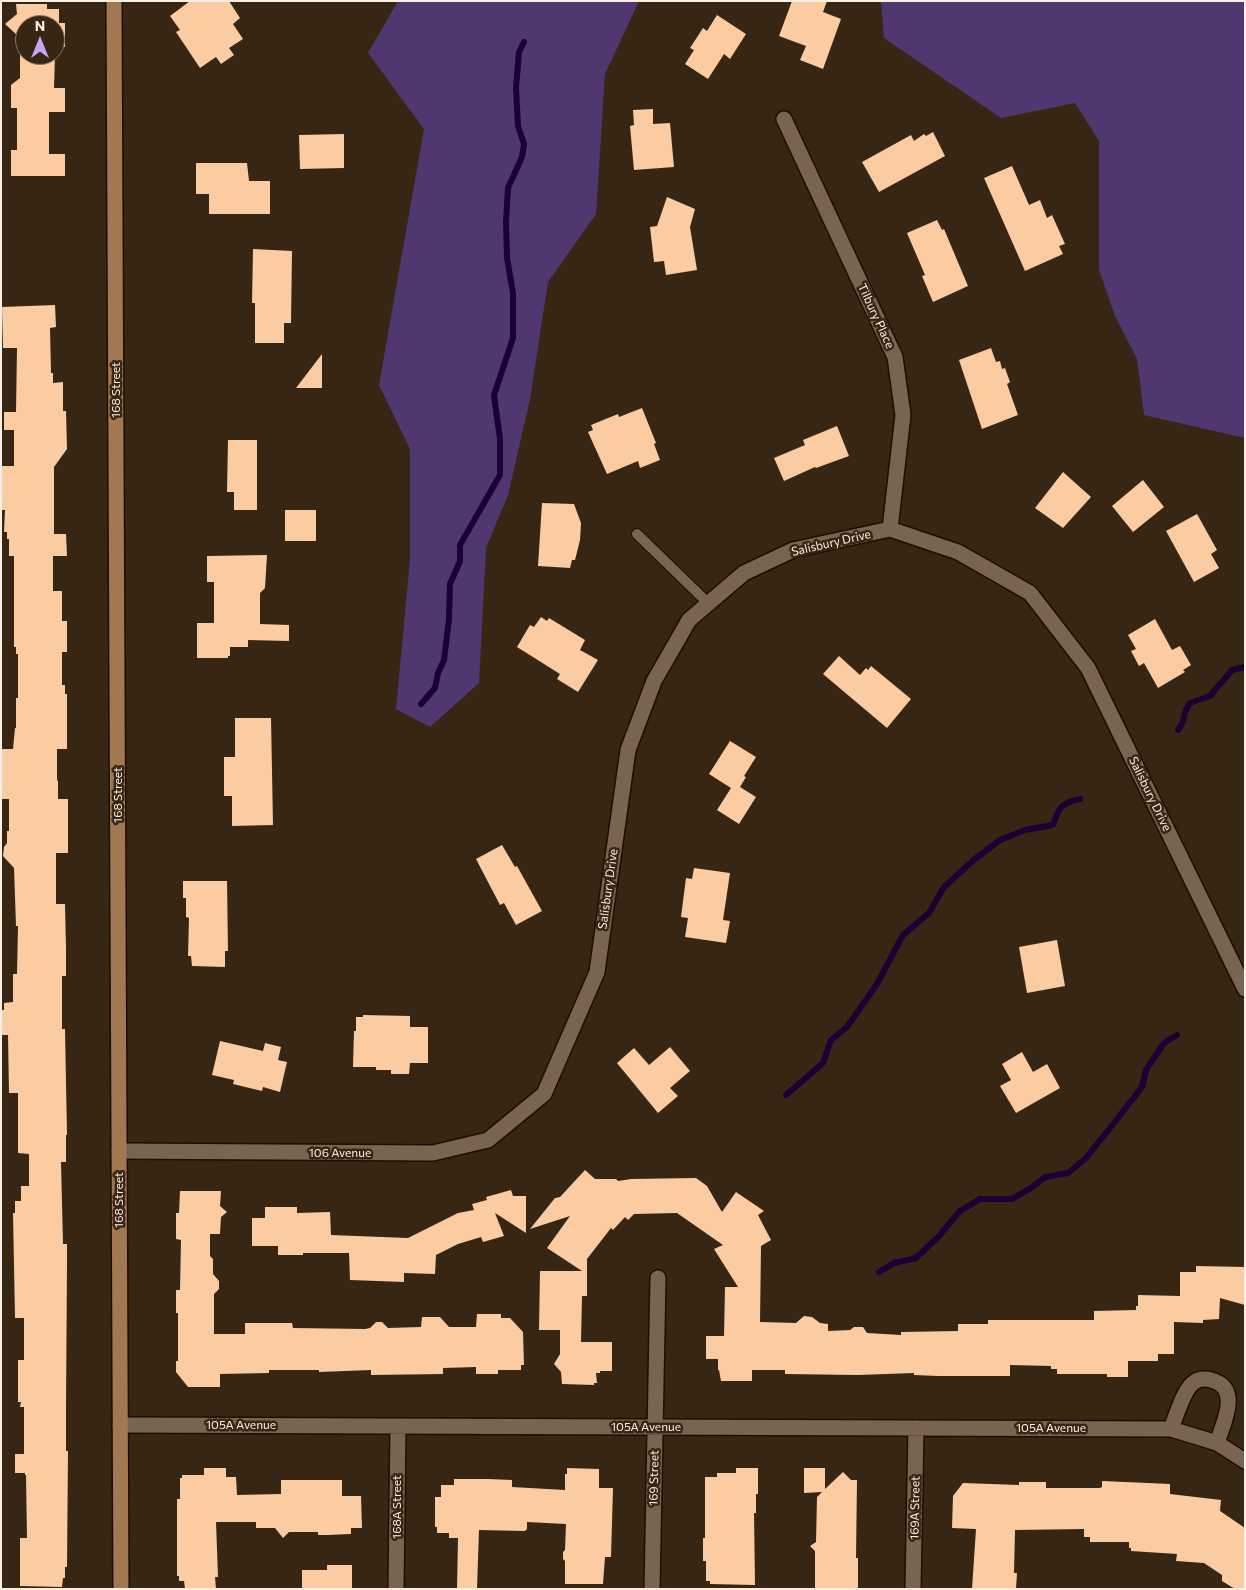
<!DOCTYPE html>
<style>
body{margin:0}
#map{position:relative;width:1246px;height:1590px;overflow:hidden;background:#382614;font-family:Commissioner,sans-serif}
canvas{display:block}
.frame{position:absolute;inset:0;border:2px solid #fcefe4;pointer-events:none}
.north{position:absolute;left:15px;top:15px;width:50px;height:50px;box-sizing:border-box;background:#382614;border:1px solid #867667;border-radius:50%;rotate:0deg;font-size:14px;font-weight:700;line-height:20px;text-align:center;color:#fcefe4}
.north::after{content:'';display:block;margin:auto;width:18px;height:22px;background:#c3a7f2;clip-path:polygon(50% 0,100% 100%,50% 72%,0 100%)}
</style>
<div id="map">
<canvas width="1246" height="1590"></canvas>
<div class="frame"></div>
<div class="north">N</div>
</div>
<script>
const ctx = document.querySelector('canvas').getContext('2d');
ctx.lineJoin = 'round';
function paint(path, color) {
  ctx.fillStyle = color;
  ctx.fill(path, 'evenodd');
}
function stroke(path, color, width, dash) {
  ctx.strokeStyle = color;
  ctx.lineWidth = width;
  ctx.lineCap = dash ? 'butt' : 'round';
  ctx.setLineDash(dash || []);
  ctx.stroke(path);
}
function drawText(font, color, halo, rows, align = 'center') {
  ctx.font = font + ' Commissioner,sans-serif';
  ctx.lineWidth = 5;
  ctx.setLineDash([]);
  ctx.textBaseline = 'middle';
  ctx.strokeStyle = halo;
  ctx.fillStyle = color;
  for (const [text, x, y, turn = 0] of rows) {
    ctx.save();
    ctx.translate(x, y);
    ctx.rotate((+turn || 0) * Math.PI / 180);
    ctx.textAlign = isNaN(turn) ? turn : align;
    if (halo) ctx.strokeText(text, 0, 0);
    ctx.fillText(text, 0, 0);
    ctx.restore();
  }
}
paint(new Path2D(`
 M 398,1 L 639,1 L 605,74 L 596,214 L 548,282 L 530,399 L 508,495 L 486,548 L 479,683 L 430,727 L 396,709 L 410,560 L 410,449 L 379,385 L 424,129 L 368,53 Z
 M 881,1 L 1245,1 L 1245,438 L 1144,415 L 1137,359 L 1115,316 L 1099,270 L 1099,141 L 1075,103 L 1001,118 L 884,38 Z`), '#4f3870');
stroke(new Path2D(`
 M 421,704 L 435,688 L 438,673 L 444,660 L 449,619 L 450,584 L 460,561 L 460,545 L 500,475 L 500,439 L 494,395 L 513,338 L 513,293 L 507,258 L 506,222 L 508,188 L 522,157 L 524,144 L 518,126 L 516,88 L 519,52 L 524,42
 M 1178,730 L 1182,724 L 1186,710 L 1190,703 L 1210,696 L 1232,670 L 1245,667
 M 786,1095 L 823,1063 L 831,1040 L 847,1027 L 877,984 L 903,935 L 929,913 L 944,887 L 975,859 L 1000,840 L 1025,830 L 1053,825 C 1059,807 1061,803 1080,799
 M 879,1272 L 894,1263 L 916,1258 L 939,1236 L 960,1211 L 980,1199 L 1012,1199 L 1031,1188 L 1045,1177 L 1068,1173 L 1086,1158 L 1114,1123 L 1142,1087 L 1146,1070 L 1164,1043 L 1177,1035`), '#1a0035', 6);
paint(new Path2D(`
 M 190,1 L 229,1 L 240,18 L 233,24 L 243,39 L 229,48 L 234,55 L 221,64 L 216,57 L 200,68 L 176,32 L 180,30 L 170,16 Z
 M 792,1 L 827,1 L 823,12 L 841,19 L 823,69 L 800,60 L 806,46 L 779,36 Z
 M 16,4 L 47,4 L 47,9 L 59,9 L 59,23 L 65,23 L 65,47 L 55,47 L 55,25 L 25,25 L 25,55 L 55,55 L 54,88 L 65,88 L 65,112 L 49,112 L 49,154 L 65,154 L 65,176 L 11,176 L 11,150 L 17,150 L 17,108 L 11,108 L 11,85 L 20,78 L 20,46 L 17,46 L 17,35 L 5,24 L 17,14 Z
 M 717,15 L 746,34 L 730,59 L 724,54 L 708,79 L 685,64 L 694,50 L 690,48 L 703,28 L 707,31 Z
 M 653,109 L 653,124 L 670,123 L 674,167 L 634,170 L 630,126 L 634,125 L 633,110 Z
 M 933,132 L 945,156 L 879,192 L 862,162 L 911,135 L 914,141 L 924,134 L 926,136 Z
 M 344,134 L 344,168 L 300,169 L 299,135 Z
 M 196,163 L 247,163 L 249,181 L 270,181 L 270,214 L 209,214 L 209,194 L 196,194 Z
 M 1012,166 L 1029,205 L 1040,200 L 1047,218 L 1052,215 L 1065,244 L 1059,246 L 1063,254 L 1025,271 L 984,178 Z
 M 667,197 L 695,209 L 690,227 L 697,270 L 666,275 L 664,261 L 654,262 L 650,227 L 657,226 Z
 M 937,220 L 942,230 L 944,229 L 968,286 L 933,302 L 922,276 L 925,275 L 907,233 Z
 M 253,249 L 292,251 L 291,323 L 284,323 L 284,343 L 255,343 L 255,303 L 252,303 Z
 M 55,305 L 56,327 L 50,328 L 51,373 L 53,373 L 53,383 L 63,382 L 63,411 L 66,411 L 67,449 L 54,467 L 54,534 L 66,534 L 67,556 L 53,556 L 53,591 L 62,591 L 62,621 L 67,621 L 67,652 L 62,652 L 62,685 L 65,685 L 65,694 L 67,694 L 67,749 L 57,749 L 57,781 L 58,780 L 58,799 L 68,799 L 68,853 L 56,853 L 56,904 L 65,904 L 66,948 L 66,976 L 62,976 L 62,1029 L 65,1029 L 67,1135 L 66,1135 L 66,1162 L 61,1162 L 63,1244 L 67,1244 L 67,1264 L 66,1407 L 66,1451 L 68,1451 L 67,1567 L 65,1567 L 65,1578 L 63,1578 L 62,1587 L 20,1586 L 20,1538 L 27,1538 L 26,1475 L 25,1475 L 25,1473 L 15,1473 L 15,1454 L 24,1454 L 24,1407 L 20,1407 L 21,1402 L 18,1402 L 18,1360 L 24,1360 L 24,1318 L 15,1318 L 13,1213 L 15,1213 L 15,1201 L 21,1201 L 21,1186 L 29,1186 L 29,1154 L 18,1153 L 18,1093 L 9,1093 L 8,1035 L 2,1035 L 2,1010 L 4,1010 L 4,1003 L 13,1002 L 13,974 L 17,974 L 18,926 L 16,926 L 14,868 L 3,856 L 4,847 L 7,843 L 7,831 L 9,831 L 9,799 L 1,799 L 1,749 L 13,749 L 15,728 L 16,728 L 16,698 L 18,698 L 18,654 L 16,654 L 16,647 L 14,647 L 14,556 L 9,556 L 9,539 L 7,539 L 7,532 L 4,532 L 5,510 L 2,510 L 1,501 L 1,466 L 14,466 L 14,430 L 4,430 L 4,412 L 16,412 L 17,348 L 3,348 L 2,307 Z
 M 991,348 L 996,362 L 1000,361 L 1002,369 L 1005,368 L 1010,382 L 1007,384 L 1018,415 L 982,429 L 959,360 Z
 M 322,354 L 322,388 L 296,388 Z
 M 642,408 L 656,443 L 654,444 L 660,460 L 640,468 L 638,461 L 607,474 L 588,432 L 593,430 L 591,425 L 618,414 L 619,417 Z
 M 837,426 L 849,456 L 816,468 L 815,467 L 784,481 L 774,458 L 805,445 L 803,440 Z
 M 228,440 L 257,440 L 257,510 L 234,510 L 234,492 L 227,492 Z
 M 1063,472 L 1091,497 L 1063,528 L 1035,508 Z
 M 1143,480 L 1164,507 L 1133,532 L 1112,506 Z
 M 542,503 L 574,504 L 581,523 L 580,540 L 575,560 L 572,560 L 570,568 L 538,566 Z
 M 285,510 L 316,510 L 316,541 L 285,541 Z
 M 1197,514 L 1217,550 L 1211,554 L 1219,568 L 1194,582 L 1166,531 Z
 M 267,555 L 265,588 L 260,593 L 260,624 L 289,625 L 289,641 L 248,640 L 248,647 L 230,647 L 230,656 L 228,656 L 228,658 L 197,658 L 197,623 L 214,623 L 214,582 L 207,582 L 207,556 Z
 M 541,617 L 547,621 L 549,618 L 585,640 L 580,650 L 598,660 L 578,692 L 557,679 L 560,674 L 517,647 L 530,625 L 534,627 Z
 M 1155,619 L 1172,650 L 1180,646 L 1191,665 L 1183,670 L 1185,672 L 1158,688 L 1144,663 L 1139,666 L 1131,651 L 1136,649 L 1128,635 Z
 M 839,656 L 860,675 L 866,668 L 868,670 L 871,666 L 911,699 L 887,728 L 823,674 Z
 M 235,718 L 271,718 L 273,825 L 232,826 L 232,796 L 224,796 L 224,757 L 235,757 Z
 M 730,741 L 756,757 L 744,776 L 746,777 L 740,787 L 756,797 L 739,824 L 717,810 L 731,788 L 709,774 Z
 M 502,845 L 515,867 L 517,866 L 542,911 L 516,925 L 504,903 L 500,905 L 476,859 Z
 M 694,868 L 730,873 L 723,920 L 730,921 L 726,943 L 685,937 L 688,918 L 681,917 L 686,878 L 692,879 Z
 M 183,881 L 227,881 L 228,951 L 225,951 L 225,967 L 192,966 L 191,956 L 188,956 L 189,918 L 186,917 L 186,898 L 183,898 Z
 M 1057,940 L 1065,986 L 1027,993 L 1019,947 Z
 M 363,1015 L 410,1016 L 410,1027 L 428,1027 L 428,1063 L 410,1063 L 409,1074 L 391,1074 L 391,1070 L 376,1070 L 376,1067 L 353,1067 L 354,1031 L 356,1031 L 356,1017 L 363,1017 Z
 M 220,1041 L 263,1051 L 265,1043 L 281,1047 L 278,1060 L 287,1062 L 280,1092 L 263,1087 L 262,1091 L 233,1084 L 234,1080 L 212,1075 Z
 M 670,1047 L 690,1071 L 670,1088 L 678,1096 L 658,1113 L 617,1063 L 634,1048 L 649,1065 Z
 M 1022,1052 L 1033,1072 L 1047,1064 L 1060,1088 L 1016,1113 L 1000,1086 L 1011,1080 L 1002,1064 Z
 M 585,1170 L 595,1179 L 616,1179 L 618,1181 L 631,1179 L 696,1178 L 707,1186 L 722,1212 L 736,1192 L 764,1211 L 758,1215 L 771,1240 L 761,1246 L 760,1322 L 796,1323 L 804,1316 L 812,1317 L 820,1323 L 828,1324 L 828,1331 L 850,1330 L 854,1327 L 863,1327 L 867,1333 L 901,1335 L 901,1332 L 958,1331 L 958,1324 L 988,1324 L 988,1320 L 1094,1320 L 1094,1311 L 1136,1310 L 1136,1306 L 1138,1306 L 1138,1295 L 1180,1296 L 1180,1272 L 1196,1272 L 1196,1266 L 1245,1267 L 1245,1305 L 1220,1298 L 1219,1319 L 1203,1320 L 1203,1323 L 1174,1322 L 1174,1354 L 1158,1354 L 1158,1361 L 1128,1361 L 1128,1377 L 1107,1377 L 1107,1374 L 1057,1374 L 1057,1369 L 1051,1369 L 1051,1366 L 1010,1365 L 1010,1376 L 938,1376 L 914,1375 L 914,1373 L 858,1375 L 785,1374 L 785,1370 L 752,1370 L 752,1381 L 721,1381 L 719,1370 L 718,1370 L 718,1359 L 706,1359 L 706,1336 L 724,1336 L 725,1287 L 738,1287 L 714,1249 L 723,1245 L 677,1213 L 634,1214 L 628,1220 L 625,1217 L 613,1230 L 611,1228 L 587,1259 L 587,1296 L 582,1296 L 581,1342 L 612,1342 L 612,1371 L 600,1371 L 600,1373 L 596,1373 L 597,1383 L 594,1383 L 594,1385 L 562,1384 L 561,1372 L 554,1364 L 560,1354 L 560,1330 L 539,1330 L 540,1271 L 582,1271 L 547,1248 L 570,1216 L 530,1229 L 555,1198 L 560,1197 Z
 M 511,1190 L 513,1196 L 526,1196 L 526,1233 L 495,1213 L 504,1236 L 483,1242 L 481,1237 L 458,1244 L 436,1255 L 435,1274 L 404,1273 L 404,1282 L 350,1280 L 349,1253 L 303,1253 L 303,1255 L 278,1255 L 278,1246 L 252,1246 L 252,1218 L 265,1218 L 265,1207 L 297,1207 L 297,1213 L 330,1212 L 331,1235 L 408,1238 L 458,1213 L 474,1210 L 472,1204 L 487,1200 L 486,1197 Z
 M 180,1191 L 221,1191 L 220,1206 L 227,1212 L 221,1217 L 220,1234 L 210,1234 L 210,1256 L 213,1259 L 213,1274 L 219,1281 L 219,1289 L 214,1294 L 214,1334 L 245,1334 L 245,1323 L 292,1323 L 293,1328 L 365,1329 L 370,1328 L 376,1322 L 382,1322 L 388,1328 L 421,1327 L 422,1317 L 440,1317 L 449,1327 L 476,1327 L 477,1314 L 501,1314 L 501,1318 L 510,1318 L 523,1332 L 524,1365 L 521,1365 L 521,1370 L 498,1370 L 498,1374 L 476,1374 L 476,1367 L 443,1368 L 443,1374 L 371,1375 L 371,1370 L 319,1372 L 319,1370 L 269,1370 L 269,1373 L 220,1374 L 220,1387 L 188,1387 L 176,1372 L 176,1361 L 178,1361 L 178,1313 L 176,1313 L 176,1290 L 180,1290 L 181,1240 L 176,1239 L 176,1213 L 179,1213 Z
 M 204,1468 L 226,1468 L 226,1477 L 236,1477 L 237,1495 L 281,1494 L 281,1480 L 342,1480 L 342,1496 L 361,1496 L 362,1528 L 351,1528 L 351,1534 L 327,1535 L 318,1535 L 318,1532 L 289,1532 L 283,1538 L 275,1528 L 256,1528 L 256,1522 L 216,1522 L 218,1577 L 215,1577 L 216,1589 L 185,1589 L 184,1581 L 179,1581 L 179,1576 L 177,1576 L 177,1499 L 180,1499 L 180,1478 L 182,1478 L 182,1475 L 204,1475 Z
 M 567,1468 L 599,1469 L 599,1488 L 613,1488 L 611,1557 L 605,1557 L 603,1584 L 565,1584 L 565,1561 L 563,1559 L 563,1552 L 565,1550 L 566,1524 L 527,1522 L 527,1529 L 525,1531 L 479,1530 L 477,1589 L 457,1589 L 458,1538 L 449,1538 L 449,1533 L 437,1533 L 437,1527 L 435,1527 L 435,1497 L 441,1497 L 441,1485 L 454,1485 L 454,1479 L 488,1479 L 512,1480 L 512,1487 L 565,1490 L 565,1474 L 567,1474 Z
 M 736,1468 L 758,1468 L 758,1494 L 756,1494 L 756,1513 L 754,1513 L 755,1585 L 710,1584 L 710,1581 L 706,1581 L 706,1561 L 703,1561 L 703,1538 L 705,1538 L 705,1477 L 717,1477 L 717,1473 L 736,1473 Z
 M 804,1468 L 825,1468 L 825,1489 L 843,1472 L 851,1480 L 857,1480 L 856,1558 L 858,1558 L 858,1589 L 815,1589 L 815,1551 L 810,1546 L 816,1542 L 817,1497 L 822,1492 L 804,1493 Z
 M 1102,1481 L 1170,1484 L 1170,1494 L 1221,1500 L 1220,1511 L 1245,1528 L 1245,1589 L 1235,1589 L 1222,1581 L 1222,1575 L 1204,1563 L 1176,1561 L 1177,1554 L 1131,1551 L 1131,1548 L 1129,1548 L 1129,1542 L 1090,1542 L 1090,1537 L 1084,1537 L 1084,1529 L 1015,1530 L 1014,1573 L 1017,1573 L 1016,1589 L 972,1589 L 976,1529 L 952,1528 L 953,1496 L 963,1483 L 1019,1485 L 1019,1482 L 1046,1482 L 1046,1488 L 1100,1488 L 1102,1487 Z
 M 327,1565 L 352,1565 L 352,1589 L 302,1589 L 302,1570 L 327,1570 Z`), '#fbcca2');
const lane = new Path2D(`
 M 637,534 L 709,604`);
const street = new Path2D(`
 M 784,119 L 895,357 L 903,415 L 890,529
 M 119,1151 L 433,1153 L 488,1140 L 544,1094 L 597,972 L 628,750 L 654,681 L 689,620 L 744,573 L 793,550 L 890,529 L 958,552 L 1030,593 L 1088,668 L 1245,989
 M 120,1425 L 1171,1429 L 1217,1443 L 1245,1461
 M 1171,1429 C 1176,1417 1183,1391 1193,1383 C 1198,1379 1205,1378 1211,1380 C 1242,1388 1223,1423 1217,1443
 M 396,1589 L 398,1426
 M 652,1589 L 658,1278
 M 913,1589 L 916,1428`);
const secondary = new Path2D(`
 M 114,1 L 121,1589`);
stroke(lane, '#1e0e01', 12);
stroke(street, '#1e0e01', 18);
stroke(secondary, '#1e0e01', 18);
stroke(lane, '#796351', 10);
stroke(street, '#796351', 15);
stroke(secondary, '#a17851', 15);
drawText('12px', '#fcefe4', '#382614', [
 ["Tilbury Place",876,316,65],
 ["168 Street",116,390,-90],
 ["Salisbury Drive",831,543,-13],
 ["Salisbury Drive",1150,794,64],
 ["168 Street",118,795,-90],
 ["Salisbury Drive",608,889,-82],
 ["106 Avenue",340,1153],
 ["168 Street",119,1200,-90],
 ["105A Avenue",241,1425],
 ["105A Avenue",646,1427],
 ["105A Avenue",1051,1428],
 ["169 Street",654,1478,-89],
 ["168A Street",397,1507,-90],
 ["169A Street",915,1508,-89]
]);
</script>
